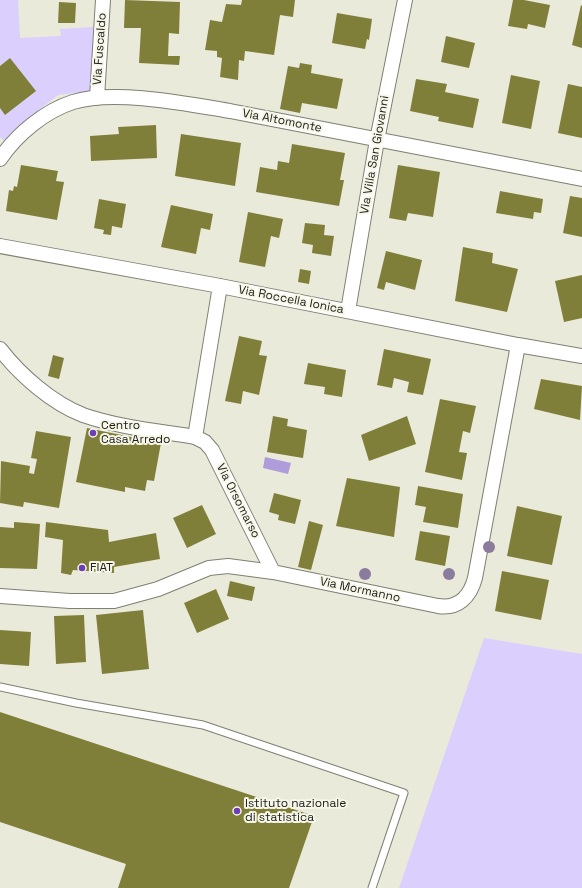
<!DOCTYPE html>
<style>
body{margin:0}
canvas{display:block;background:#eaeadb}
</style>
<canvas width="582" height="888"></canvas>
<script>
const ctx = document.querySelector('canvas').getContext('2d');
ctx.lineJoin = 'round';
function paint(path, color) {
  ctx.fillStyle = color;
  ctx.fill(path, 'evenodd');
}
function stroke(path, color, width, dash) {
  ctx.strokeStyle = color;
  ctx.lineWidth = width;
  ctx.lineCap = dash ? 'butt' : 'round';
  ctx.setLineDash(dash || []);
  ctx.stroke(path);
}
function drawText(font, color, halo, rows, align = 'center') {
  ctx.font = font + ' "Space Grotesk",sans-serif';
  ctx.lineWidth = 4;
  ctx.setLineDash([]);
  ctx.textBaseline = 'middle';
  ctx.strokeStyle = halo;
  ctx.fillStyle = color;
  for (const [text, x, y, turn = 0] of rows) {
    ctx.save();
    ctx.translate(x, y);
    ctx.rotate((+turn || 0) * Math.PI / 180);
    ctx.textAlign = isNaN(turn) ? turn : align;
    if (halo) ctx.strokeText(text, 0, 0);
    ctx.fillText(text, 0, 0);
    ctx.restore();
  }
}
paint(new Path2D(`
 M 0,0 L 18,0 L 20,38 L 61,36 L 60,29 L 93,27 L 92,91 L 58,95 L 40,109 L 6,143 L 0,137 L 0,108 L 5,114 L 10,58 L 0,66 Z
 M 484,638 L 582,654 L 582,888 L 399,888 Z`), '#dbcffd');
paint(new Path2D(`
 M 265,457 L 291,463 L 288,474 L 263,468 Z`), '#ae9cdb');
paint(new Path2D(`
 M 125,0 L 180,2 L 179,34 L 169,33 L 168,56 L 180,56 L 179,65 L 139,63 L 141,28 L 124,28 Z
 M 242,0 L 295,0 L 293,17 L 280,15 L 274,55 L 245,51 L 244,61 L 239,60 L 238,80 L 220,77 L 222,58 L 217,57 L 217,51 L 205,50 L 210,20 L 222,22 L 226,4 L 241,5 Z
 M 513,0 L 524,0 L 550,5 L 545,28 L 528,24 L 527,29 L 508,26 Z
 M 59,2 L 76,3 L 75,23 L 58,23 Z
 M 581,5 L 582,6 L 582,48 L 572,45 Z
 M 337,13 L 372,19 L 369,40 L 367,39 L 365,49 L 332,43 Z
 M 446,36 L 475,43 L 469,68 L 441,62 Z
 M 10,58 L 36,91 L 5,115 L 0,108 L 0,66 Z
 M 300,63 L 312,65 L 311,73 L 343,79 L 337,109 L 302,103 L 300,113 L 280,109 L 288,66 L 299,68 Z
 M 511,75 L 540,81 L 531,129 L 502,123 Z
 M 416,79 L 447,84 L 445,92 L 479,99 L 473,128 L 438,121 L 439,117 L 410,111 Z
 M 568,84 L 582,87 L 582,138 L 558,133 Z
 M 156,125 L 157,158 L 91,161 L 90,136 L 119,134 L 118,127 Z
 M 181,134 L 241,143 L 235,186 L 175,176 Z
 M 292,144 L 345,153 L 340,180 L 344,180 L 339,206 L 256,192 L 260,167 L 277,170 L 278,161 L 289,163 Z
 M 21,165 L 58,171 L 56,181 L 64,182 L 57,220 L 6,211 L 9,190 L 13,191 L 14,186 L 17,187 Z
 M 398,165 L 440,172 L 433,217 L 408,213 L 406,221 L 389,218 Z
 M 500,191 L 543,199 L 541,213 L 534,212 L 533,219 L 496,213 Z
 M 570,196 L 582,198 L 582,237 L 563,233 Z
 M 99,199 L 126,204 L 122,228 L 112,226 L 111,235 L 103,234 L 104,230 L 94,228 Z
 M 171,205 L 213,214 L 210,230 L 201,228 L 196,254 L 161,247 Z
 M 248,212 L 283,219 L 279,238 L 271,236 L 265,267 L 239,262 Z
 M 305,223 L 325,225 L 324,235 L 334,236 L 331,256 L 312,253 L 313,245 L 302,243 Z
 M 463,247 L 493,253 L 492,263 L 518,269 L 507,312 L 455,301 Z
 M 386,251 L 422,260 L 415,290 L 386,282 L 384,290 L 377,288 Z
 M 300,269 L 311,271 L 309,284 L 298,282 Z
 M 582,275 L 582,318 L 564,322 L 555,281 Z
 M 239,336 L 262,341 L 259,355 L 267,356 L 259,395 L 243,391 L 241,404 L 225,401 Z
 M 384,349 L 431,359 L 423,395 L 407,392 L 409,382 L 394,378 L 392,388 L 377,385 Z
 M 53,355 L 64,358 L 59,379 L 48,376 Z
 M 308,363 L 346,370 L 342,397 L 324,394 L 325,387 L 304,384 Z
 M 541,379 L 582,386 L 580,420 L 534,409 Z
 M 440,399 L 476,406 L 470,433 L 463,431 L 459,452 L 467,453 L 462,480 L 425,472 Z
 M 273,416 L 288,419 L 287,426 L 307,430 L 303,458 L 267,452 Z
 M 407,416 L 416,444 L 369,461 L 361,435 Z
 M 87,428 L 161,443 L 154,481 L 147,480 L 145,491 L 125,487 L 125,492 L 76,482 Z
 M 36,431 L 71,437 L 59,508 L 24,502 L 23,507 L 0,503 L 1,461 L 30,466 L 29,473 L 34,474 L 37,459 L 31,458 Z
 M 347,478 L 400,487 L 394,537 L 336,526 Z
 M 418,486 L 463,494 L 458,528 L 423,522 L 426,507 L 415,505 Z
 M 274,493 L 301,500 L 295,524 L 278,520 L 279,515 L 269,512 Z
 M 202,505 L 216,534 L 187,548 L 173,518 Z
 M 517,506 L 562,516 L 552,565 L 507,556 Z
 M 309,521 L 323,525 L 311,570 L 298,567 Z
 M 14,522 L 40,524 L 37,569 L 0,568 L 0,527 L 14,528 Z
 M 46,522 L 108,530 L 109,542 L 156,533 L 160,559 L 114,567 L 114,573 L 73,570 L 71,575 L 61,573 L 63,540 L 45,537 Z
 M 420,531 L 450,536 L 445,566 L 415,560 Z
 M 502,571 L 549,580 L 541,620 L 495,611 Z
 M 230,581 L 255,587 L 252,601 L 227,596 Z
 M 216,589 L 229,619 L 197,633 L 184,603 Z
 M 143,610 L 149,669 L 102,674 L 96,615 Z
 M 84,615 L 86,662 L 56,664 L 54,616 Z
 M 0,630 L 31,632 L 29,666 L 0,664 Z
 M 0,712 L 314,816 L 289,888 L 118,888 L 126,864 L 0,822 Z`), '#807f3a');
const service = new Path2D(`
 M 0,687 L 76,703 L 203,725 L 404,793 L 372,888`);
const minor = new Path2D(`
 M 97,98 L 103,0
 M 0,159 C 17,134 45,111 73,102 C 114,89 188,104 230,111 L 582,179
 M 0,246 L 220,286 L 518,345 L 582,356
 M 348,311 L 377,140 L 405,0
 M 0,349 C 20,375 52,403 83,415 C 117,427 159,431 195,437 L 205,442 L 212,450 L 273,572
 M 195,437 L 220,286
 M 0,596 L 70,601 L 114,601 L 158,589 L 209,568 L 228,566 L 273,572 L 438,606 C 458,609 470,597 475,578 L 518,345`);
stroke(service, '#7f7f72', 9);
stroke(minor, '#7f7f72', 16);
stroke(service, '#fff', 7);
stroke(minor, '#fff', 14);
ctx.fillStyle = '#8b7b9d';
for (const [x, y] of [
 [489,547],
 [365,574],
 [449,574]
]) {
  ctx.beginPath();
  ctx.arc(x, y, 6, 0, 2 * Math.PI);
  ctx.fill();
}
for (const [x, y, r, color] of [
 [93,433,4,"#6c3db4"],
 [82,568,4,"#6c3db4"],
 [237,811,4,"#6c3db4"]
]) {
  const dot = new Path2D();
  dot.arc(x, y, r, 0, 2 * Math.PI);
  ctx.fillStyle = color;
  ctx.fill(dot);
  stroke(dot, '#f7f7e9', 1.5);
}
drawText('12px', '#21211c', '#f7f7e9', [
 ["Via Fuscaldo",100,49,-86],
 ["Via Altomonte",282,121,11],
 ["Via Villa San Giovanni",375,155,-80],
 ["Via Roccella Ionica",291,300,11],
 ["Via Orsomarso",238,501,63],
 ["Via Mormanno",360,590,12]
]);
drawText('12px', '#21211c', '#f7f7e9', [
 ["Centro",101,426],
 ["Casa Arredo",101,440],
 ["FIAT",90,568],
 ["Istituto nazionale",245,804],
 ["di statistica",245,818]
], 'left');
</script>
